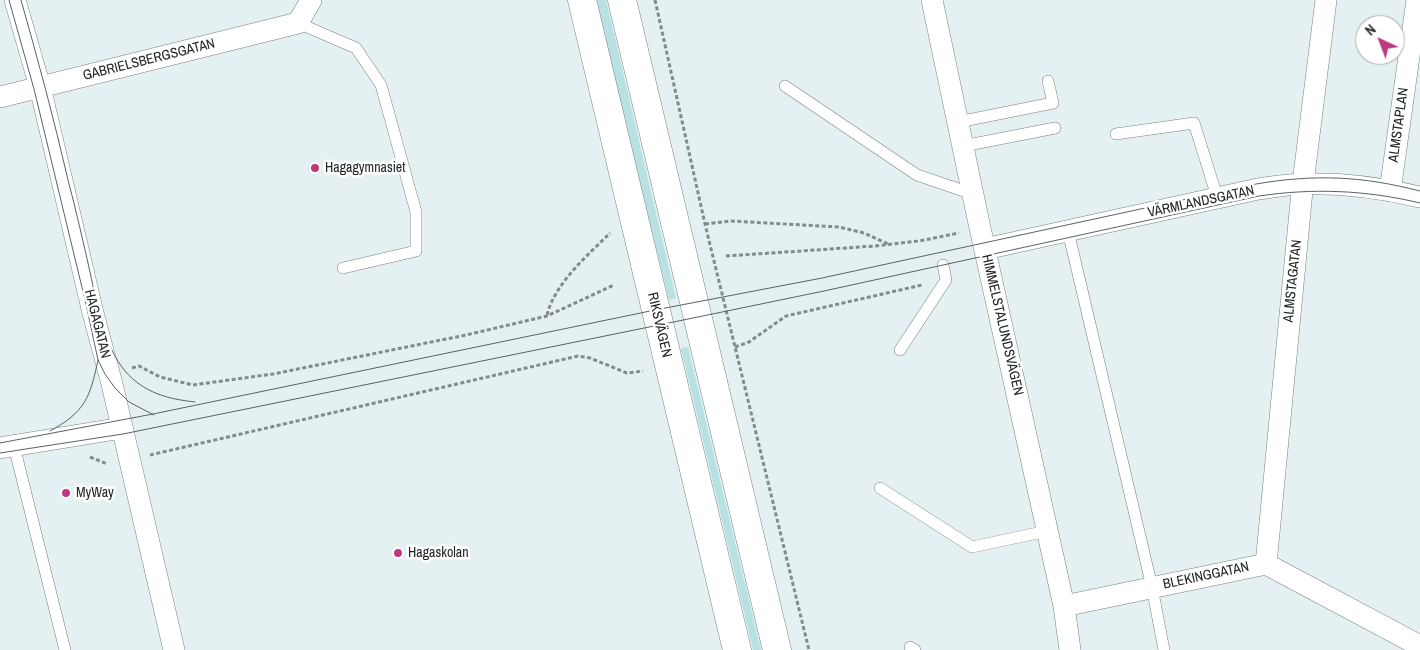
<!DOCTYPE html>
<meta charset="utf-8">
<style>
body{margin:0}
#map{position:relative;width:1420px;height:650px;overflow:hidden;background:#e4f0f1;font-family:"Archivo Narrow",sans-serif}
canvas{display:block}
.north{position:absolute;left:1355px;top:15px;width:50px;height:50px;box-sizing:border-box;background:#fff;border:1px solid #a6a8a8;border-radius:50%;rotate:317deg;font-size:14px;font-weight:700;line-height:20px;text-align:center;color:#202525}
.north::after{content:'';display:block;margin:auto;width:18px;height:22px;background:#bd397f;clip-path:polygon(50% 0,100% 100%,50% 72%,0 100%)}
</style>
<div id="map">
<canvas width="1420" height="650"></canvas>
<div class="north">N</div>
</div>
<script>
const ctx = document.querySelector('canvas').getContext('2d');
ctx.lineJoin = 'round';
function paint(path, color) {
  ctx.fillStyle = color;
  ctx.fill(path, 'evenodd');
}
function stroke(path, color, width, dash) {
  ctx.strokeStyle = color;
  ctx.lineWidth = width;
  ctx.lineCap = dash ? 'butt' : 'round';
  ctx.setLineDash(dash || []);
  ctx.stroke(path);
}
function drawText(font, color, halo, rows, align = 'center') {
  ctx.font = font + ' "Archivo Narrow",sans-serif';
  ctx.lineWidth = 5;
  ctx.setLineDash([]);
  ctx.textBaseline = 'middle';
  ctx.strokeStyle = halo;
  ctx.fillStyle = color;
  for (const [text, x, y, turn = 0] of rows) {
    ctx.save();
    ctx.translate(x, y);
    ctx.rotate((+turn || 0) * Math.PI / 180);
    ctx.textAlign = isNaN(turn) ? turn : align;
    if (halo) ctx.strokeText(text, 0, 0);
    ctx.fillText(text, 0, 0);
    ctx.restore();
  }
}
paint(new Path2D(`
 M 596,0 L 606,0 L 676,298 L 669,300 L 624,117 Z
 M 688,347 L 761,650 L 753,650 L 681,348 Z`), '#b8e1e4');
const service = new Path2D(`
 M 298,23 L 356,48 L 381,85 L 416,212 L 416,251 L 343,268
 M 785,86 L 917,175 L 973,194
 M 958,122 L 1053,103 L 1048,81
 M 1116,134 L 1194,123 L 1219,203
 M 963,146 L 1055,128
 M 1068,231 L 1152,587 L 1164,650
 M 900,350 L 946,280 L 943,265
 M 14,446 L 65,650
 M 880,488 L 972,547 L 1047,531
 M 910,647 L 915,650`);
const minor = new Path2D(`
 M 15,0 L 40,87 L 93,313 L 112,384 L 174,650
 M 932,0 L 980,228 L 1064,606 L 1070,650
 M 0,97 L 298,23 L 311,0
 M 1390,191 L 1417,0
 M 985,249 L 1258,189 C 1273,187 1289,184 1304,184 C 1343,183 1382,188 1420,197
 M 0,448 L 122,428
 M 1266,564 L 1302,191 L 1326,0
 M 1064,606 L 1266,564 L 1420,646`);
const trunk = new Path2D(`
 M 582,0 L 737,650
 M 622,0 L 777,650`);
stroke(service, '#768182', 12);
stroke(minor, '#768182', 22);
stroke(trunk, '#768182', 29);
stroke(new Path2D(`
 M 655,0 L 705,224 L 809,650
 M 705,224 L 731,221 L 839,227 L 864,233 L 888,244
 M 726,256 L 875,246 L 919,241 L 959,233
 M 547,315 C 555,283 587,256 610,233
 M 735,347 L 749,342 L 786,316 L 922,285
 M 132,368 L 139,366 L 160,377 L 193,385 L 273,374 L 466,335 L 547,316 L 614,285
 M 150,455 L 578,356 L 590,358 L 627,373 L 643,371
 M 90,457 L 107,464`), '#838b8c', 3, [4, 2.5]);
stroke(service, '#fff', 11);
stroke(minor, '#fff', 21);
stroke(trunk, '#fff', 28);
stroke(new Path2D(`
 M 9,0 L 34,89 L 86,304 L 98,360 L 105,374 L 115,388 L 129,402 L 154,415
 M 21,0 C 38,60 54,119 68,180 C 76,210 83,241 90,272 C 97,305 103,344 125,371 C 144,393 168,399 195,402
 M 50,431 C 85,412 90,398 98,360
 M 0,443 L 153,414 L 655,310 L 822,278 L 1256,184 C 1315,174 1362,176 1420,191
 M 0,453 L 123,434 L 659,325 L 824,291 L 1259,196 C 1313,188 1366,190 1420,203`), '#5b6262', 1);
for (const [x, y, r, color] of [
 [315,168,5,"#bd397f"],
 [66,493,5,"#bd397f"],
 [398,553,5,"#bd397f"]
]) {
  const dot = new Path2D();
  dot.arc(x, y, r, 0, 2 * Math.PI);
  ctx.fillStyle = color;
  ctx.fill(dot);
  stroke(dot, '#fff', 2);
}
drawText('14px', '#202525', '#fff', [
 ["GABRIELSBERGSGATAN",149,60,-14],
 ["ALMSTAPLAN",1399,125,-82],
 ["VÄRMLANDSGATAN",1201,202,-12],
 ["ALMSTAGATAN",1293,281,-84],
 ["HAGAGATAN",97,324,76],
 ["RIKSVÄGEN",659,325,77],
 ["HIMMELSTALUNDSVÄGEN",1002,325,77],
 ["BLEKINGGATAN",1206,576,-12]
]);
drawText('14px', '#202525', '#fff', [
 ["Hagagymnasiet",325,168],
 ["MyWay",76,493],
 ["Hagaskolan",408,553]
], 'left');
</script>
